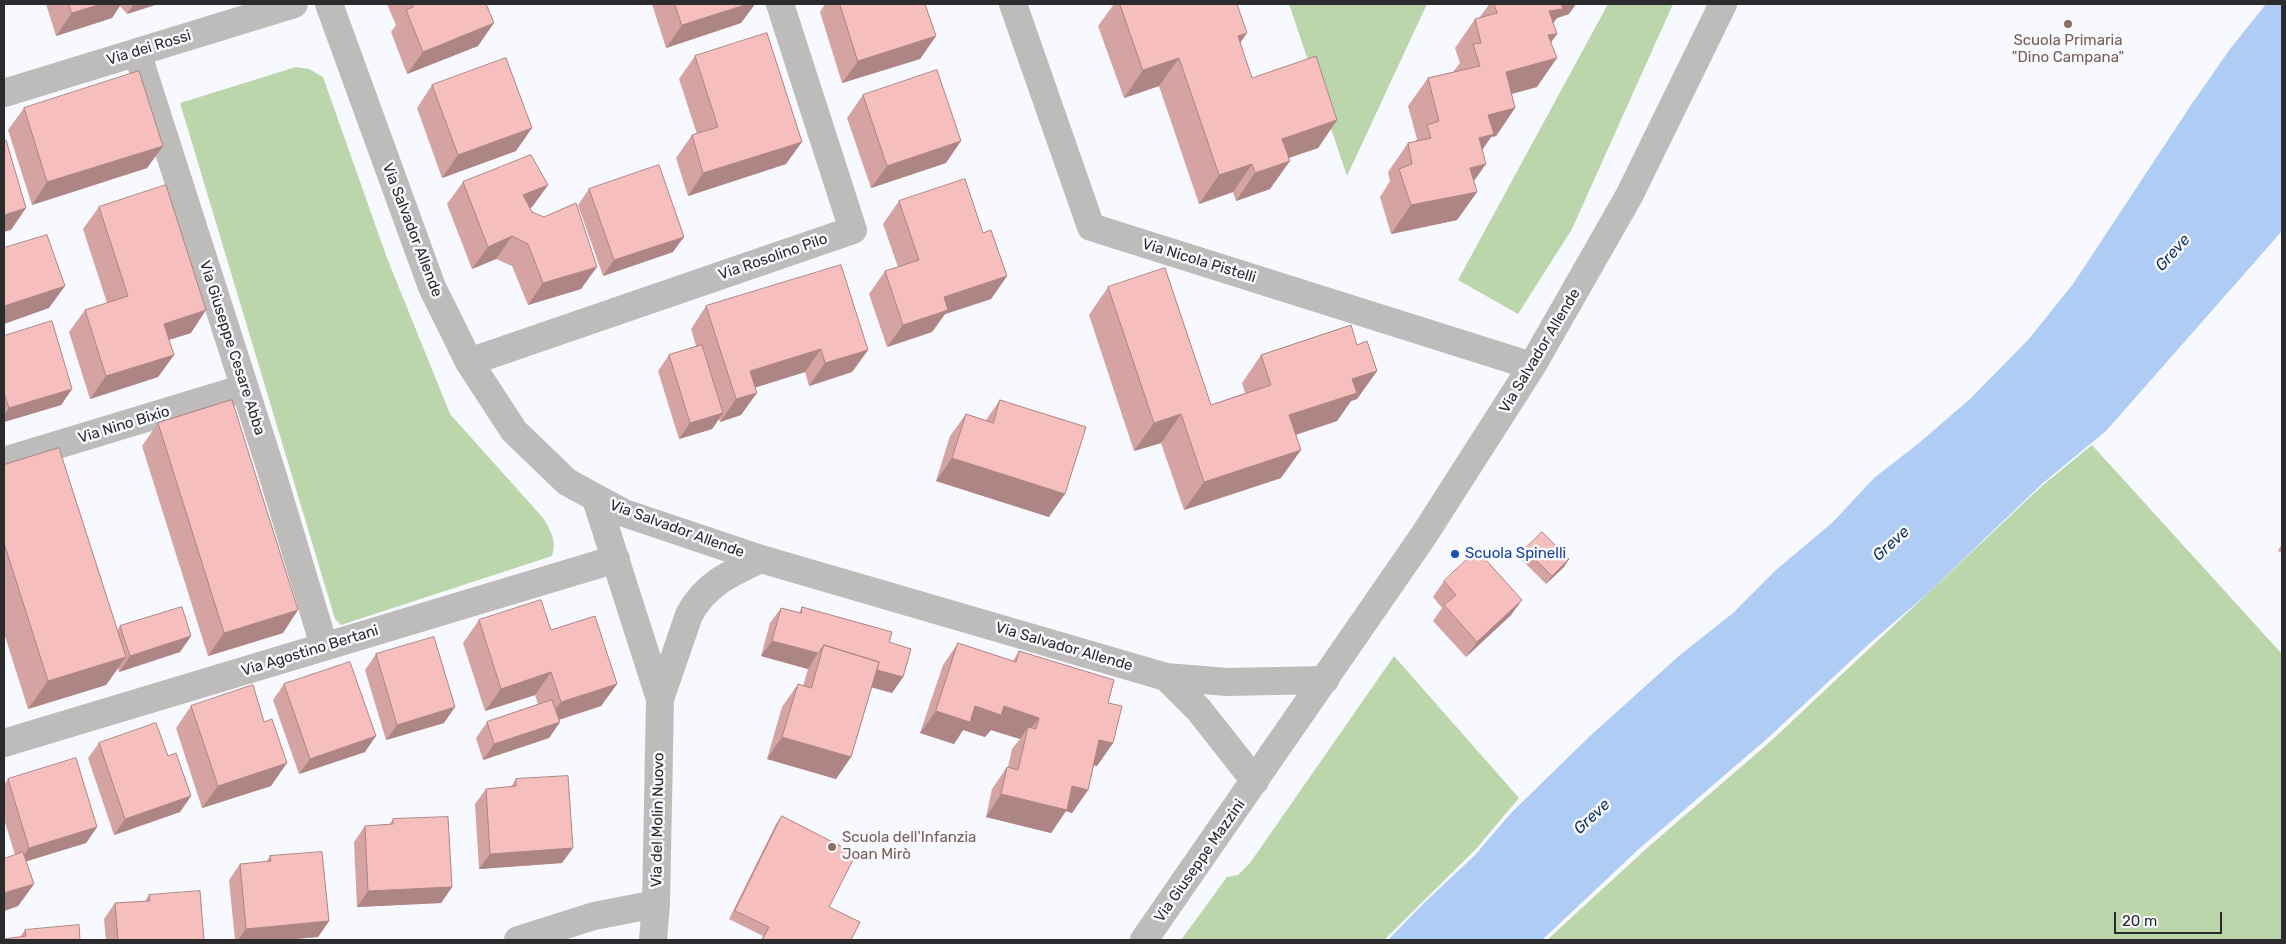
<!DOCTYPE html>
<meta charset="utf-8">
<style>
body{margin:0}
#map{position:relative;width:2286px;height:944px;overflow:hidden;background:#f8f8ff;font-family:Rubik,sans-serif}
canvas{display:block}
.frame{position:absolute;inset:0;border:5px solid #2b2b2d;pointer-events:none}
.scale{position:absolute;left:2114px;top:912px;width:108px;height:22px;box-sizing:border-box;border:2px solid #2b2b2d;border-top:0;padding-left:6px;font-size:15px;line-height:18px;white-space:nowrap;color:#2b2b2d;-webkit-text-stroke:4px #f8f8ff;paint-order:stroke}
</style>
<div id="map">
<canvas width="2286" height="944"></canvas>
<div class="frame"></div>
<div class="scale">20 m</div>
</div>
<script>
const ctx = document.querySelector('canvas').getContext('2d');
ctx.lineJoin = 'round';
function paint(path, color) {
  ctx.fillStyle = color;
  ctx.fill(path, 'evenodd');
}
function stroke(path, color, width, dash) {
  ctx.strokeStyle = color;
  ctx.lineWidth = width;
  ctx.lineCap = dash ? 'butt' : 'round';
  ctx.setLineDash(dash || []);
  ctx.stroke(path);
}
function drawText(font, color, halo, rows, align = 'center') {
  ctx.font = font + ' Rubik,sans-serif';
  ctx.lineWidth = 5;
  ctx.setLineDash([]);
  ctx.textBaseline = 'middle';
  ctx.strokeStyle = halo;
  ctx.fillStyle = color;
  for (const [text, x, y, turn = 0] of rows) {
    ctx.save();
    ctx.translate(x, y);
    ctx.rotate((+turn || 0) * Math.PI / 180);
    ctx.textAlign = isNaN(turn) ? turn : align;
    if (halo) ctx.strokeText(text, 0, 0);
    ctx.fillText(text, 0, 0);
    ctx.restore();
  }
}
paint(new Path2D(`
 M 1289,4 L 1427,4 L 1347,176 Z
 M 1608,4 L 1673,4 L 1572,229 L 1518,314 L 1458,280 Z
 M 296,67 L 309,69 L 323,77 L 387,258 L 450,414 L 544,519 C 551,532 557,541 552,556 L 341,625 L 335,619 L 180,103 Z
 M 2092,445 L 2282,654 L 2282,940 L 1547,940 L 1647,848 L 1771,741 L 2043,485 Z
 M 1394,656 L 1519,798 L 1476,849 L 1384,940 L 1181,940 L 1227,877 L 1238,875 L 1250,863 Z`), '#bcd6ac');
paint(new Path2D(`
 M 2266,4 L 2282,4 L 2282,231 L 2106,431 L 2043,483 L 1926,595 L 1870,643 L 1769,737 L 1640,848 L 1542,940 L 1388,940 L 1424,903 L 1475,855 L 1511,813 L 1590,736 L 1680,655 L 1733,613 L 1776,570 L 1833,522 L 1874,478 L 1919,443 L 1970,399 L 2028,340 L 2073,284 L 2191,105 L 2230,49 Z`), '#afcdf4');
stroke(new Path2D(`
 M 329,4 L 432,287 L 469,362 L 514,431 L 567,482 L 624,513 L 761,559 L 1166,677 L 1227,682 L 1325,680
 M 1013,4 L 1091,227 L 1532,366
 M 137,52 L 273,476 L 324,646
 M 4,93 L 294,4
 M 469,362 L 853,230 L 780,4
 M 4,461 L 245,388
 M 596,499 L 660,699 L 656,904 L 653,940
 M 1166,677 L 1199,710 L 1255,781
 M 660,699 L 689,615 C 705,584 731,573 761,559
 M 4,743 L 616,559
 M 518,940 L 594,916 L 656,904
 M 1144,940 L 1424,535 L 1532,366 L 1629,196 L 1723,4`), '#bebbbb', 28);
paint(new Path2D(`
 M 46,4 L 158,4 L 127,14 L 120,6 L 112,18 L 56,36 Z
 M 387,4 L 486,4 L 478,46 L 407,74 L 391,32 L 396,25 Z
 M 652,4 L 755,4 L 741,23 L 666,48 Z
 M 825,4 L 925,4 L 936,36 L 920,59 L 842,83 L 820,12 Z
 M 1114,4 L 1237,4 L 1240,43 L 1252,78 L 1337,120 L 1318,148 L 1288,158 L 1270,189 L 1236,201 L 1233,192 L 1199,204 L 1159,86 L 1124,98 L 1098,26 Z
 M 1488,4 L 1576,4 L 1569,14 L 1557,18 L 1553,23 L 1557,34 L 1551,42 L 1537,87 L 1511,94 L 1515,108 L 1496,136 L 1491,137 L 1482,150 L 1474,181 L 1477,192 L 1457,220 L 1391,234 L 1380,197 L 1390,181 L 1388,172 L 1408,143 L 1415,142 L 1417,139 L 1408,106 L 1428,78 L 1453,72 L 1460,63 L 1455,48 L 1475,19 L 1479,18 L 1488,6 Z
 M 695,56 L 786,164 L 688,196 L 676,158 L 692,135 L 697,134 L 679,79 Z
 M 432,85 L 516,151 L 442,178 L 417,108 Z
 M 863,95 L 946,163 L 871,188 L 847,118 Z
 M 24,108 L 163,146 L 147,168 L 32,205 L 8,130 Z
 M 463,182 L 548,185 L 532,207 L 530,208 L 581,289 L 528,305 L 512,266 L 496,259 L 472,269 L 447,204 Z
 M 589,189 L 673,252 L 603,276 L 578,205 Z
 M 899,201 L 1007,276 L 991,299 L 945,314 L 932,332 L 887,347 L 869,294 L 885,271 L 898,267 L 883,224 Z
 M 99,207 L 191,333 L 169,340 L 174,355 L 158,377 L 90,399 L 69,332 L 85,310 L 107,303 L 83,229 Z
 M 1108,287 L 1211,405 L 1245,393 L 1242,383 L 1261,355 L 1357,345 L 1377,371 L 1357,399 L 1351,401 L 1337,421 L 1296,435 L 1281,478 L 1184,510 L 1161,443 L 1134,451 L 1089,315 Z
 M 706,306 L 868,350 L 852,372 L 809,386 L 805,372 L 755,387 L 741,415 L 720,422 L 719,419 L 712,429 L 679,439 L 658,371 L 669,355 L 696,346 L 691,329 Z
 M 4,336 L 72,389 L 61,405 L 4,422 Z
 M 1000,400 L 1049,517 L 936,481 L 950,436 L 966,414 L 986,420 Z
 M 158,423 L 283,633 L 208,656 L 142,446 Z
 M 4,465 L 117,631 L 120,626 L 191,636 L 180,652 L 119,672 L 118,668 L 106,685 L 28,709 L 4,633 Z
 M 2282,544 L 2282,553 L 2278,551 Z
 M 1525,549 L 1564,567 L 1546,584 L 1519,557 Z
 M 1444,581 L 1522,600 L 1511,615 L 1466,657 L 1433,621 L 1442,608 L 1433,597 Z
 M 802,607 L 889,642 L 903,677 L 892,693 L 872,687 L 851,757 L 836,779 L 767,759 L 782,707 L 798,684 L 803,686 L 808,669 L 761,656 L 770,623 L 781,608 L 799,613 Z
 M 479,620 L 551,630 L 617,684 L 601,706 L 559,720 L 560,722 L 549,738 L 483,760 L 476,738 L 487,722 L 538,704 L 535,695 L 485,711 L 463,643 Z
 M 958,643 L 1013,661 L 1019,651 L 1108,703 L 1113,743 L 1097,766 L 1094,765 L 1088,790 L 1072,813 L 1066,811 L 1051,833 L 986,817 L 992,789 L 1007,767 L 1008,767 L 1012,749 L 1020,739 L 991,730 L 985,737 L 963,730 L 954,744 L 920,733 L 943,665 Z
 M 376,654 L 444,723 L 386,740 L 365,670 Z
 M 284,684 L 365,752 L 299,774 L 273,700 Z
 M 191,706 L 264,722 L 271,786 L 202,808 L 176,728 Z
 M 99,743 L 168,756 L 191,796 L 180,812 L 114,835 L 88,758 Z
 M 8,779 L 97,827 L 86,843 L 26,861 L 34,884 L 18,906 L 4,911 L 4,859 L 15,855 L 4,819 L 4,785 Z
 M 516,779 L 562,863 L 479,869 L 475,804 L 486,789 L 511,787 Z
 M 782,816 L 829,907 L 851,940 L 761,940 L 763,936 L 729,919 L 776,824 Z
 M 393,819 L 452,887 L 441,903 L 357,907 L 354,842 L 365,826 L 389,825 Z
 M 270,856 L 329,921 L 318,937 L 283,940 L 235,940 L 229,880 L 240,864 L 266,862 Z
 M 149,895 L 204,940 L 106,940 L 104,919 L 115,903 L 145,901 Z
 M 25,930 L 80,940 L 20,937 Z`), '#d4a3a2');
paint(new Path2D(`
 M 101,4 L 121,4 L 112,18 L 56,36 L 72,13 Z
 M 134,4 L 158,4 L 127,14 Z
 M 748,4 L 755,4 L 741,23 L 666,48 L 682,25 Z
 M 1553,4 L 1576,4 L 1569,14 L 1557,18 L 1543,37 L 1529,39 Z
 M 494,23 L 478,46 L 407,74 L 423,52 Z
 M 1247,33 L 1228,61 L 1238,36 Z
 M 1557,34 L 1537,62 L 1548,35 Z
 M 936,36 L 920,59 L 842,83 L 858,61 Z
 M 1179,58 L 1159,86 L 1124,98 L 1143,70 Z
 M 1557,58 L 1537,87 L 1486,101 L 1506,72 Z
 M 1515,108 L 1496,136 L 1491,137 L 1474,162 L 1477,141 L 1488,115 Z
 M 1337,120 L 1318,148 L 1262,167 L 1282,139 Z
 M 532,128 L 516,151 L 442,178 L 458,155 Z
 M 961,141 L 946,163 L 871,188 L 887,166 Z
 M 802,142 L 786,164 L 688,196 L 703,173 Z
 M 163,146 L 147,168 L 32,205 L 47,182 Z
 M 1290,161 L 1270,189 L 1236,201 L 1255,173 Z
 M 1252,164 L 1233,192 L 1199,204 L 1219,175 Z
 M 1486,164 L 1466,192 L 1470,168 Z
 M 548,185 L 532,207 L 507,217 L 523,195 Z
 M 1477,192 L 1457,220 L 1391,234 L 1411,205 Z
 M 26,208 L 11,230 L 4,232 L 4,215 Z
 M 512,236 L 496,259 L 472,269 L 488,247 Z
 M 684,237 L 673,252 L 603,276 L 614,260 Z
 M 597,267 L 581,289 L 528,305 L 543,283 Z
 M 1007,276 L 991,299 L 945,314 L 932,332 L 887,347 L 903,325 L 944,297 Z
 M 65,286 L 49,308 L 4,324 L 4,306 Z
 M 206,310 L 191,333 L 148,346 L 164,324 Z
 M 821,349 L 805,372 L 735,394 L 750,371 Z
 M 868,350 L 852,372 L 809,386 L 825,363 Z
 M 174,355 L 158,377 L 90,399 L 106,376 Z
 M 1377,371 L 1357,399 L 1351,401 L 1337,421 L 1270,443 L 1289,415 L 1352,379 Z
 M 72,389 L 61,405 L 4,422 L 4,415 L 9,408 Z
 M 757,393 L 741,415 L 720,422 L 736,399 Z
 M 723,413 L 712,429 L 679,439 L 690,423 Z
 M 1181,414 L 1161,443 L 1134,451 L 1154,423 Z
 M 1301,450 L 1281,478 L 1184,510 L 1204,482 Z
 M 952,458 L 1065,494 L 1049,517 L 936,481 Z
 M 1569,559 L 1564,567 L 1546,584 L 1552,576 Z
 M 1522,600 L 1511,615 L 1466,657 L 1477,642 Z
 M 298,610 L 283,633 L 208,656 L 224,633 Z
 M 191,636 L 180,652 L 119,672 L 130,656 Z
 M 772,641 L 818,653 L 808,669 L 761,656 Z
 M 821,654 L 903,677 L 892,693 L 816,672 Z
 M 126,657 L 106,685 L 28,709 L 48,681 Z
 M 551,672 L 535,695 L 485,711 L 501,689 Z
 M 617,684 L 601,706 L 545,724 L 561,702 Z
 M 975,706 L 1004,706 L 1039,718 L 1026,735 L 1028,727 L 1020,739 L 991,730 L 985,737 L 963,730 L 954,744 L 920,733 L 936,711 Z
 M 455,707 L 444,723 L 386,740 L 397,725 Z
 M 560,722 L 549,738 L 483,760 L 494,744 Z
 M 376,736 L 365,752 L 299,774 L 310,759 Z
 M 782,737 L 851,757 L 836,779 L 767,759 Z
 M 1099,740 L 1113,743 L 1097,766 L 1084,763 Z
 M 287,763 L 271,786 L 202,808 L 218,786 Z
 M 1072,786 L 1088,790 L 1072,813 L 1066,811 L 1051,833 L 986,817 L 1001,794 Z
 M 191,796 L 180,812 L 114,835 L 125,819 Z
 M 97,827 L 86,843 L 18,864 L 29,848 Z
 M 573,848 L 562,863 L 479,869 L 490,854 Z
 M 34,884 L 18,906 L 4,911 L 4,893 Z
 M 452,887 L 441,903 L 357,907 L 368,891 Z
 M 329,921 L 318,937 L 283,940 L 238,940 L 246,929 Z`), '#ac8584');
const building = new Path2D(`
 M 69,4 L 101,4 L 72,13 Z
 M 412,4 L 486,4 L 494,23 L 423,52 L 406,10 L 413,7 Z
 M 675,4 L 748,4 L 682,25 Z
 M 840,4 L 925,4 L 936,36 L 858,61 Z
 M 1120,4 L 1237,4 L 1247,33 L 1238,36 L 1252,78 L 1316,56 L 1337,120 L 1282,139 L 1290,161 L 1255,173 L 1252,164 L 1219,175 L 1179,58 L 1143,70 Z
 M 1494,4 L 1561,4 L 1563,9 L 1549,11 L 1557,34 L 1548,35 L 1557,58 L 1506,72 L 1515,108 L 1488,115 L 1494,134 L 1479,138 L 1486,164 L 1470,168 L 1477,192 L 1411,205 L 1399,169 L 1412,164 L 1408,143 L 1431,138 L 1427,125 L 1439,121 L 1428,78 L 1480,66 L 1473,44 L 1481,43 L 1475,19 L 1497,13 Z
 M 767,33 L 802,142 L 703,173 L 692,135 L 718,127 L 695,56 Z
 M 506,58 L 532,128 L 458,155 L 432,85 Z
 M 937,70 L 961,141 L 887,166 L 863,95 Z
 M 139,71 L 163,146 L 47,182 L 24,108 Z
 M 4,140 L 6,140 L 26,208 L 4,215 Z
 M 531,155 L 548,185 L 523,195 L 532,212 L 544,217 L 576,203 L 597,267 L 543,283 L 528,244 L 512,236 L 488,247 L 463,182 Z
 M 659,165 L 684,237 L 614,260 L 589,189 Z
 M 965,179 L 983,233 L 991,230 L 1007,276 L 944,297 L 948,310 L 903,325 L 885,271 L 919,260 L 899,201 Z
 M 166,185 L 206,310 L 164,324 L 174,355 L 106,376 L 85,310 L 128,296 L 99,207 Z
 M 47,235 L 65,286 L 4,306 L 4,248 Z
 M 841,265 L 868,350 L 825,363 L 821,349 L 750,371 L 757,393 L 736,399 L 706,306 Z
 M 1165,268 L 1211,405 L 1271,385 L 1261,355 L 1351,325 L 1357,345 L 1367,341 L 1377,371 L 1352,379 L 1357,393 L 1289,415 L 1301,450 L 1204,482 L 1181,414 L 1154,423 L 1108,287 Z
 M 52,321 L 72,389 L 9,408 L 4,393 L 4,336 Z
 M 702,345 L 723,413 L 690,423 L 669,355 Z
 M 232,400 L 298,610 L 224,633 L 158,423 Z
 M 1000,400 L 1086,427 L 1065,494 L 952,458 L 966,414 L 993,423 Z
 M 59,448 L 126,657 L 48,681 L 4,543 L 4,465 Z
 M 1542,532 L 1569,559 L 1552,576 L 1525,549 Z
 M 1477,550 L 1522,600 L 1477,642 L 1444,605 L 1456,595 L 1444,581 Z
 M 541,600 L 551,630 L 595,616 L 617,684 L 561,702 L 551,672 L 501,689 L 479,620 Z
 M 182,607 L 191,636 L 130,656 L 120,626 Z
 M 802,607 L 892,632 L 889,642 L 911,649 L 903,677 L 877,670 L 879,662 L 824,645 L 818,653 L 772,641 L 781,608 L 801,613 Z
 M 434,637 L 455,707 L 397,725 L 376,654 Z
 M 958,643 L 1016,662 L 1019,651 L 1114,680 L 1108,703 L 1122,706 L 1113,743 L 1099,740 L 1088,790 L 1072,786 L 1067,810 L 1001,794 L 1007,767 L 1018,770 L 1028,727 L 1036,729 L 1039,718 L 1004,706 L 1001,715 L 975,706 L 970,722 L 936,711 Z
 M 824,645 L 879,662 L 851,757 L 782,737 L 798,684 L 811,688 Z
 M 350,662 L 376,736 L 310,759 L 284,684 Z
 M 253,685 L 264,722 L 272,719 L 287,763 L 218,786 L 191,706 Z
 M 552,700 L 560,722 L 494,744 L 487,722 Z
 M 156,723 L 168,756 L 176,753 L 191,796 L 125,819 L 99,743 Z
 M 76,758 L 97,827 L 29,848 L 8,779 Z
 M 568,776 L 573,848 L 490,854 L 486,789 L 516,786 L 516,779 Z
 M 782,816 L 856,854 L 829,907 L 860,922 L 851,940 L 762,940 L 769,927 L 735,911 Z
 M 448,817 L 452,887 L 368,891 L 365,826 L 393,824 L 393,819 Z
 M 23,852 L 34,884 L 4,893 L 4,859 Z
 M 322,852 L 329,921 L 246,929 L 240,864 L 271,861 L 270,856 Z
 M 200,891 L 204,940 L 118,940 L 115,903 L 150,901 L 149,895 Z
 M 79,925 L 80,940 L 4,940 L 4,939 L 26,936 L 25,930 Z`);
paint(building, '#f6bebc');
stroke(building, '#ac8584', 1);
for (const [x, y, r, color] of [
 [2068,24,5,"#8d6e63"],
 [1455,554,5,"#1a4fb4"],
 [832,847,5,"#8d6e63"]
]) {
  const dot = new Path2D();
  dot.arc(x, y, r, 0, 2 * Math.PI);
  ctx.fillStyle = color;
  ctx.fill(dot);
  stroke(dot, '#f8f8ff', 2);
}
drawText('15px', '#785e54', '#f8f8ff', [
 ["Scuola Primaria",2068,41],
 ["\"Dino Campana\"",2068,58],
 ["Scuola dell'Infanzia",842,838,"left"],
 ["Joan Mirò",842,855,"left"]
]);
drawText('15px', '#2b2b2d', '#f8f8ff', [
 ["Via dei Rossi",149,48,-17],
 ["Via Salvador Allende",412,230,69],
 ["Via Rosolino Pilo",773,257,-19],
 ["Via Nicola Pistelli",1199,261,17],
 ["Via Giuseppe Cesare Abba",232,348,72],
 ["Via Salvador Allende",1540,351,-59],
 ["Via Nino Bixio",124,425,-17],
 ["Via Salvador Allende",677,529,20],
 ["Via Salvador Allende",1064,647,16],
 ["Via Agostino Bertani",310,651,-17],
 ["Via del Molin Nuovo",658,820,-89],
 ["Via Giuseppe Mazzini",1200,861,-55]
]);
drawText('15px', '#164399', '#f8f8ff', [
 ["Scuola Spinelli",1465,554]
], 'left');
drawText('italic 16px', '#10325a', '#f8f8ff', [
 ["Greve",2173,253,-48],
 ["Greve",1891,544,-42],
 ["Greve",1592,817,-43]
]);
</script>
